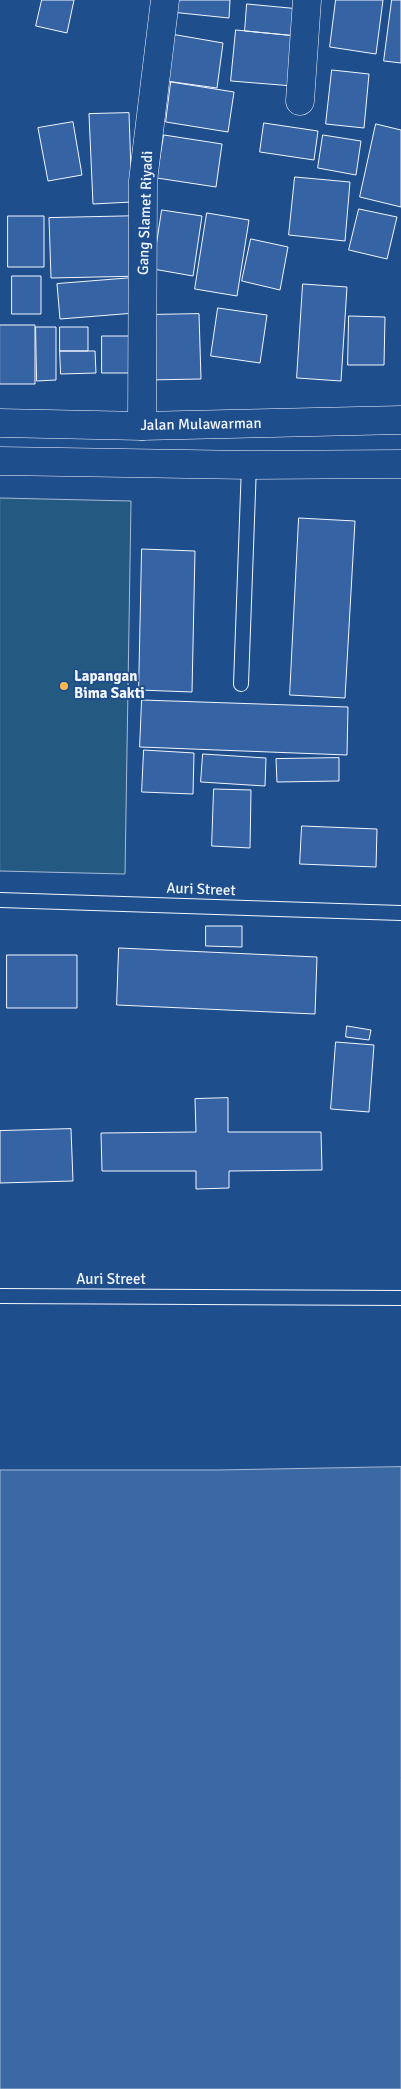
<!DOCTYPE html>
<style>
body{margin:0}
canvas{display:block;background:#1f4e8c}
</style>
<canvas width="401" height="2089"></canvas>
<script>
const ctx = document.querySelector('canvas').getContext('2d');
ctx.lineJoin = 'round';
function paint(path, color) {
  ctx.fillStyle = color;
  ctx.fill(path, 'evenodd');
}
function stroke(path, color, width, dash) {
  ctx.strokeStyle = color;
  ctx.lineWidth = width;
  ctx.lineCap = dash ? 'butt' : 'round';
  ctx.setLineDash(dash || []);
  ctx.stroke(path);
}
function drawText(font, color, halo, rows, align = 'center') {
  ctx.font = font + ' Signika,sans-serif';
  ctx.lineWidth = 4;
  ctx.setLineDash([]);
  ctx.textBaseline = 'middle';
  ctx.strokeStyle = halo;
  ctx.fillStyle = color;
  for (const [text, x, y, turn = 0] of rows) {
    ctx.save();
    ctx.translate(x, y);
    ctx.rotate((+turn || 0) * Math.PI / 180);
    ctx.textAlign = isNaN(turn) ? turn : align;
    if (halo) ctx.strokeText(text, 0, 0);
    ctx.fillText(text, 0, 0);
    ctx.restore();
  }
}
const green = new Path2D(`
 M 0,498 L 131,501 L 125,874 L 0,871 Z`);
paint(green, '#245a82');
stroke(green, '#a8bbd7', 1);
const water = new Path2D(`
 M 401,1467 L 401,2089 L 0,2089 L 0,1470 L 218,1470 Z`);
paint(water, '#3b69a3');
stroke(water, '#a8bbd7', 1);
const building = new Path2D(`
 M 42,0 L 74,0 L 67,33 L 36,26 Z
 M 172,0 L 230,0 L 229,18 L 171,12 Z
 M 336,0 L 383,0 L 376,54 L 330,47 Z
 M 392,0 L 401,0 L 401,63 L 384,61 Z
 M 247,4 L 300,9 L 297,36 L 245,31 Z
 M 236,30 L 297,36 L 293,86 L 231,81 Z
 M 171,34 L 223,43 L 217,88 L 166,81 Z
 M 332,70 L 369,74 L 364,128 L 326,124 Z
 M 171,82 L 234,92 L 228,132 L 166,122 Z
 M 129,113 L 132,202 L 93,204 L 89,114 Z
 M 73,122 L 82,175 L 48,181 L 38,128 Z
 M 264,123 L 318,131 L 314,160 L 260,152 Z
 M 376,124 L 401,130 L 401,207 L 360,197 Z
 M 164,135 L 222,144 L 216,187 L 157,178 Z
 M 323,135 L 361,141 L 356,175 L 318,168 Z
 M 295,177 L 350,182 L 345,241 L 289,235 Z
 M 359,209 L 397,217 L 387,259 L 349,250 Z
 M 162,210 L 202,216 L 193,276 L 153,269 Z
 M 207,213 L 249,220 L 237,296 L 195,289 Z
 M 8,216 L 44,216 L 44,267 L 8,267 Z
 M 141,216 L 143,276 L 51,278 L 49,218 Z
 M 251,239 L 288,247 L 280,290 L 242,281 Z
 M 12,276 L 41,276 L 41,314 L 12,314 Z
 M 132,278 L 135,313 L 60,319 L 57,284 Z
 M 303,284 L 347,287 L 341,381 L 297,378 Z
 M 218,308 L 267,315 L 260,363 L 211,356 Z
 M 199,314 L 201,379 L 147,380 L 145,315 Z
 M 349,316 L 385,317 L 384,365 L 348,365 Z
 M 0,325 L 35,325 L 35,384 L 0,384 Z
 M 36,327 L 56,327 L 56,380 L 37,381 Z
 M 60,327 L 88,327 L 88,351 L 60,351 Z
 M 102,336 L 137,336 L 137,373 L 102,373 Z
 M 60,351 L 95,351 L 96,373 L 61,374 Z
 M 299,518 L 355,521 L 345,698 L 290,695 Z
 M 142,549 L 195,551 L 192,692 L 139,690 Z
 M 142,700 L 348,707 L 347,755 L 140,747 Z
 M 144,750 L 194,753 L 193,794 L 142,792 Z
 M 203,754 L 266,758 L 265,786 L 201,782 Z
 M 339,758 L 339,781 L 277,782 L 276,759 Z
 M 214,789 L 251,790 L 250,848 L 212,846 Z
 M 302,826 L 377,829 L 376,867 L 300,864 Z
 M 206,926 L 242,926 L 242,947 L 206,946 Z
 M 119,948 L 317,957 L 315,1014 L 117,1005 Z
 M 7,955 L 77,955 L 77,1008 L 7,1008 Z
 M 347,1026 L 371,1030 L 369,1040 L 346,1037 Z
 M 336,1042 L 374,1045 L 369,1112 L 331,1109 Z
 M 228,1098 L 228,1132 L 321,1132 L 322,1170 L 229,1171 L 229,1188 L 196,1189 L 196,1171 L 102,1171 L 101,1133 L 196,1132 L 195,1099 Z
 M 71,1129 L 73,1181 L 0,1183 L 0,1131 Z`);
paint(building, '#3563a3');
stroke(building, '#f2f6ff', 1);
const service = new Path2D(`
 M 241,684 L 249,465
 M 0,900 L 401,913
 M 0,1296 L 401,1298`);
const minor = new Path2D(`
 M 300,101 L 307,0
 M 142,426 L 143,181 L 165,0`);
const trunk = new Path2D(`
 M 0,423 L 142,426 L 401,420
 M 0,461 L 249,465 L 401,464`);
stroke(service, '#f2f6ff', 16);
stroke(minor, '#f2f6ff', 29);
stroke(trunk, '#f2f6ff', 29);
stroke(service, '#1f4e8c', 14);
stroke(minor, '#1f4e8c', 28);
stroke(trunk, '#1f4e8c', 28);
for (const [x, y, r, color] of [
 [64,686,5,"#ffb74d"]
]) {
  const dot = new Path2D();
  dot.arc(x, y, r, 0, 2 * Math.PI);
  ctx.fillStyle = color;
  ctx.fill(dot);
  stroke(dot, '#1f4e8c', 2);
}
drawText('15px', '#f2f6ff', '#1f4e8c', [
 ["Gang Slamet Riyadi",146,213,-88],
 ["Jalan Mulawarman",201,425,-1],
 ["Auri Street",201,890,2],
 ["Auri Street",111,1280]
]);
drawText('bold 15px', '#f2f6ff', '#1f4e8c', [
 ["Lapangan",74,677],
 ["Bima Sakti",74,694]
], 'left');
</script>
